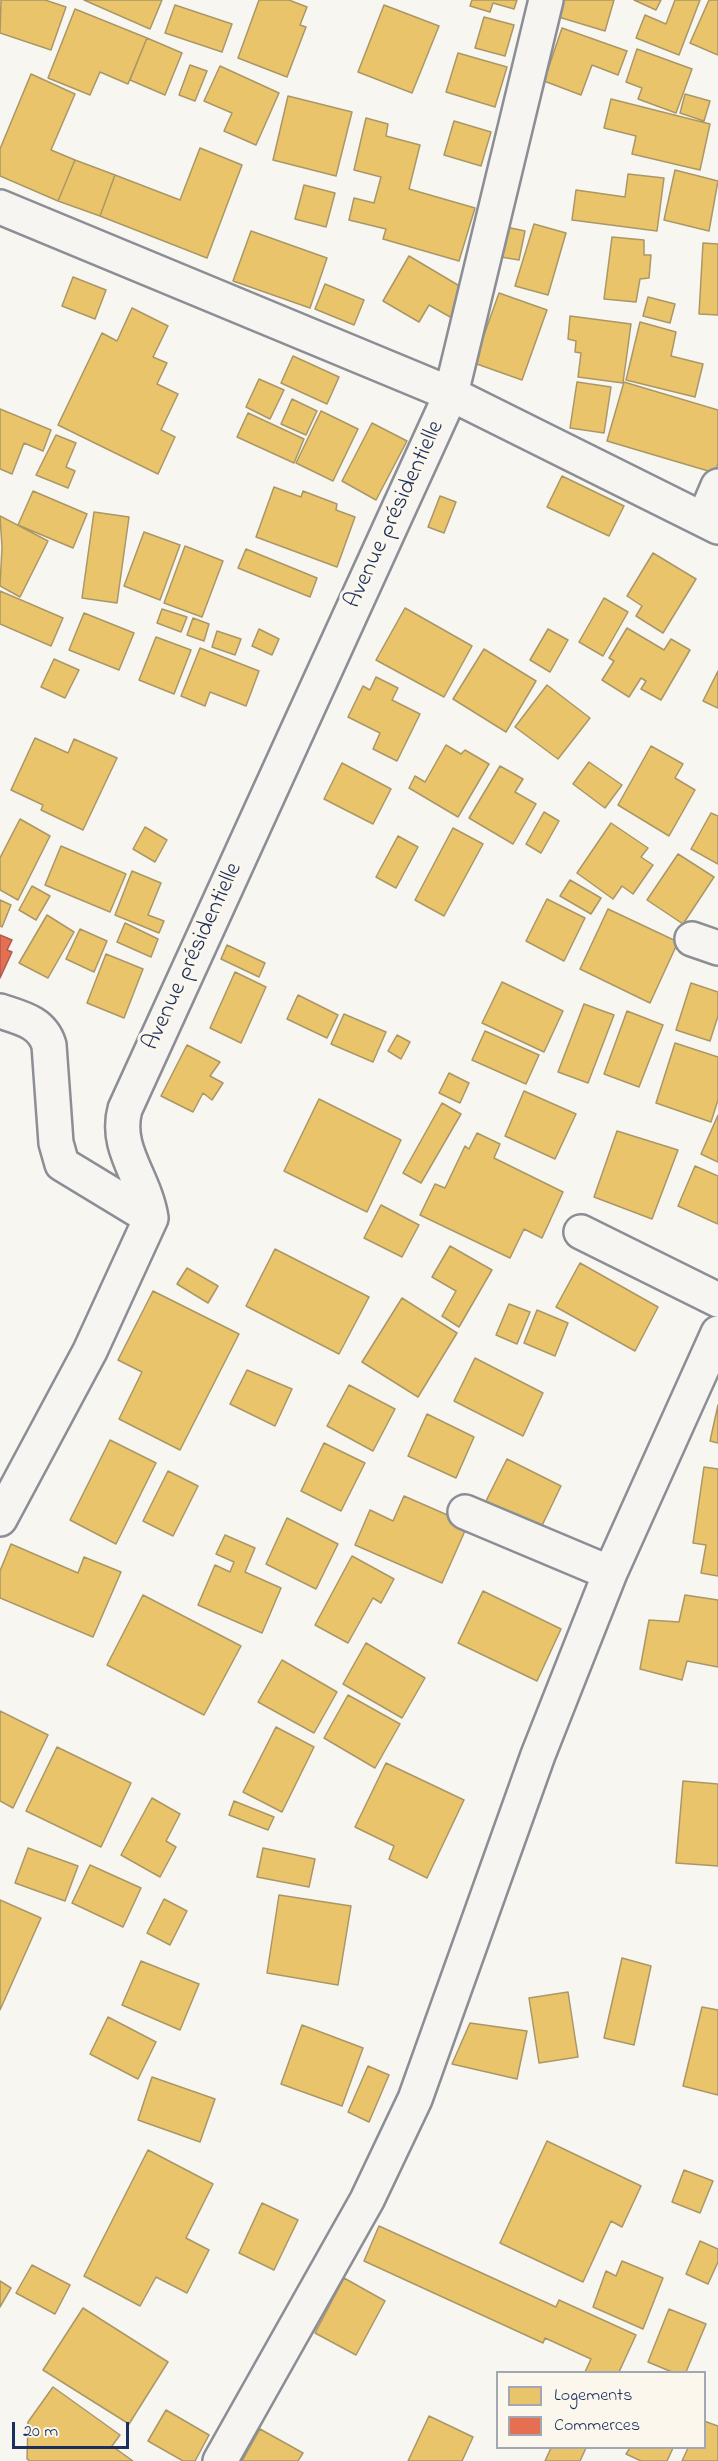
<!DOCTYPE html>
<meta charset="utf-8">
<style>
body{margin:0}
#map{position:relative;width:718px;height:2461px;overflow:hidden;background:#f8f6f0;font-family:"Indie Flower",sans-serif}
canvas{display:block}
.legend{position:absolute;left:496px;top:2371px;width:210px;height:78px;box-sizing:border-box;background:#fbf7ec;border:2px solid #a1a7b3;margin:0;padding:8px 10px;list-style:none;font-size:18px;color:#1b2f5e}
.legend li{display:flex;align-items:center;gap:12px;height:30px}
.legend b{width:30px;border:2px solid #a1a7b3}
.scale{position:absolute;left:12px;top:2422px;width:117px;height:27px;box-sizing:border-box;border:3px solid #1b2f5e;border-top:0;padding-left:8px;font-size:18px;line-height:21px;white-space:nowrap;color:#1b2f5e;-webkit-text-stroke:4px #fbf7ec;paint-order:stroke}
</style>
<div id="map">
<canvas width="718" height="2461"></canvas>
<ul class="legend">
<li><b style="height:16px;background:#e9c46a"></b>Logements</li>
<li><b style="height:16px;background:#e76f51"></b>Commerces</li>
</ul>
<div class="scale">20 m</div>
</div>
<script>
const ctx = document.querySelector('canvas').getContext('2d');
ctx.lineJoin = 'round';
function paint(path, color) {
  ctx.fillStyle = color;
  ctx.fill(path, 'evenodd');
}
function stroke(path, color, width, dash) {
  ctx.strokeStyle = color;
  ctx.lineWidth = width;
  ctx.lineCap = dash ? 'butt' : 'round';
  ctx.setLineDash(dash || []);
  ctx.stroke(path);
}
function drawText(font, color, halo, rows, align = 'center') {
  ctx.font = font + ' "Indie Flower",sans-serif';
  ctx.lineWidth = 6;
  ctx.setLineDash([]);
  ctx.textBaseline = 'middle';
  ctx.strokeStyle = halo;
  ctx.fillStyle = color;
  for (const [text, x, y, turn = 0] of rows) {
    ctx.save();
    ctx.translate(x, y);
    ctx.rotate((+turn || 0) * Math.PI / 180);
    ctx.textAlign = isNaN(turn) ? turn : align;
    if (halo) ctx.strokeText(text, 0, 0);
    ctx.fillText(text, 0, 0);
    ctx.restore();
  }
}
const homes = new Path2D(`
 M 1,0 L 45,0 L 66,7 L 51,50 L 0,33 Z
 M 84,0 L 162,0 L 150,29 Z
 M 259,0 L 289,0 L 307,7 L 300,25 L 306,27 L 287,77 L 238,58 Z
 M 472,0 L 517,0 L 514,9 L 493,3 L 490,12 L 470,6 Z
 M 557,0 L 614,0 L 605,31 L 552,15 Z
 M 634,0 L 661,0 L 656,10 Z
 M 675,0 L 700,0 L 679,55 L 636,38 L 645,15 L 666,24 Z
 M 709,0 L 718,0 L 718,55 L 690,43 Z
 M 175,5 L 232,24 L 222,52 L 165,33 Z
 M 384,5 L 439,26 L 412,93 L 358,72 Z
 M 75,9 L 147,38 L 128,84 L 100,72 L 90,95 L 48,78 Z
 M 484,17 L 514,25 L 505,56 L 475,48 Z
 M 562,28 L 627,51 L 618,75 L 592,65 L 581,95 L 544,81 Z
 M 147,38 L 182,53 L 165,95 L 130,80 Z
 M 637,49 L 692,69 L 676,113 L 638,99 L 642,88 L 626,82 Z
 M 458,53 L 507,67 L 495,107 L 446,92 Z
 M 190,65 L 207,71 L 195,101 L 179,95 Z
 M 220,66 L 279,93 L 256,145 L 224,131 L 232,113 L 204,101 Z
 M 31,74 L 75,94 L 51,150 L 75,160 L 58,201 L 0,176 L 0,149 Z
 M 685,94 L 710,101 L 704,121 L 680,113 Z
 M 288,96 L 352,112 L 336,176 L 273,160 Z
 M 611,99 L 710,124 L 700,170 L 632,154 L 636,136 L 604,128 Z
 M 366,118 L 388,124 L 386,136 L 420,145 L 409,189 L 475,208 L 459,261 L 383,239 L 386,229 L 349,220 L 354,198 L 374,203 L 381,177 L 354,170 Z
 M 454,121 L 491,132 L 481,166 L 444,155 Z
 M 200,148 L 242,165 L 207,258 L 100,216 L 115,175 L 180,200 Z
 M 75,160 L 115,175 L 100,216 L 58,201 Z
 M 675,170 L 718,181 L 709,231 L 664,220 Z
 M 628,174 L 664,178 L 657,231 L 572,220 L 576,190 L 625,197 Z
 M 304,185 L 335,193 L 326,227 L 295,219 Z
 M 534,224 L 566,233 L 548,295 L 515,286 Z
 M 506,227 L 525,231 L 519,260 L 501,257 Z
 M 251,231 L 327,258 L 310,308 L 233,281 Z
 M 612,237 L 644,240 L 644,255 L 651,255 L 649,278 L 640,279 L 636,302 L 604,299 Z
 M 703,243 L 718,244 L 718,315 L 699,314 Z
 M 409,256 L 468,291 L 452,318 L 429,305 L 419,322 L 383,301 Z
 M 73,277 L 106,290 L 95,319 L 62,306 Z
 M 325,284 L 364,300 L 354,325 L 315,309 Z
 M 499,293 L 547,310 L 522,380 L 474,363 Z
 M 648,297 L 675,304 L 670,323 L 643,316 Z
 M 132,308 L 168,326 L 153,357 L 167,363 L 157,384 L 178,394 L 161,430 L 175,437 L 158,474 L 58,425 L 102,333 L 117,341 Z
 M 570,316 L 631,324 L 623,383 L 578,377 L 581,353 L 575,352 L 576,341 L 568,339 Z
 M 640,322 L 676,332 L 671,356 L 703,364 L 695,397 L 626,380 Z
 M 293,356 L 339,377 L 327,404 L 281,383 Z
 M 259,379 L 284,390 L 270,419 L 246,407 Z
 M 577,382 L 611,387 L 604,433 L 570,428 Z
 M 624,382 L 718,410 L 718,463 L 715,473 L 607,441 Z
 M 292,399 L 317,411 L 306,435 L 281,424 Z
 M 0,409 L 51,430 L 43,451 L 24,443 L 12,474 L 0,469 Z
 M 321,411 L 358,429 L 333,481 L 296,463 Z
 M 248,413 L 304,439 L 294,463 L 237,437 Z
 M 372,423 L 407,441 L 376,500 L 342,481 Z
 M 56,435 L 76,443 L 66,467 L 75,471 L 68,488 L 36,475 Z
 M 562,476 L 624,506 L 609,536 L 547,507 Z
 M 274,487 L 301,497 L 303,491 L 337,504 L 336,510 L 355,517 L 337,567 L 256,537 Z
 M 33,491 L 87,514 L 73,548 L 18,525 Z
 M 440,496 L 456,502 L 444,533 L 428,527 Z
 M 94,512 L 129,517 L 117,603 L 82,598 Z
 M 0,516 L 48,541 L 20,597 L 0,586 L 2,547 Z
 M 144,532 L 180,545 L 160,600 L 124,586 Z
 M 185,546 L 223,561 L 202,617 L 164,603 Z
 M 246,549 L 317,578 L 310,597 L 238,568 Z
 M 653,553 L 696,579 L 663,633 L 636,616 L 642,606 L 627,596 Z
 M 0,591 L 63,618 L 51,646 L 0,624 Z
 M 604,598 L 628,612 L 603,656 L 579,642 Z
 M 405,608 L 472,646 L 444,697 L 376,660 Z
 M 162,609 L 187,617 L 181,632 L 157,623 Z
 M 84,613 L 134,633 L 119,670 L 69,650 Z
 M 193,618 L 209,624 L 204,641 L 187,635 Z
 M 627,628 L 664,650 L 671,639 L 690,650 L 661,700 L 641,689 L 646,681 L 641,678 L 629,697 L 602,680 L 614,661 L 609,658 Z
 M 259,629 L 279,639 L 272,655 L 252,646 Z
 M 548,629 L 568,640 L 550,672 L 530,660 Z
 M 217,631 L 241,639 L 235,655 L 212,647 Z
 M 156,637 L 191,650 L 174,694 L 139,680 Z
 M 200,648 L 259,671 L 246,706 L 210,692 L 205,706 L 181,696 Z
 M 484,649 L 536,681 L 506,732 L 453,699 Z
 M 54,659 L 79,670 L 65,698 L 41,687 Z
 M 718,671 L 718,708 L 703,701 Z
 M 376,677 L 398,688 L 392,700 L 420,714 L 397,761 L 373,749 L 380,733 L 348,717 L 363,686 L 370,690 Z
 M 547,685 L 590,718 L 558,759 L 515,727 Z
 M 35,738 L 68,753 L 74,739 L 117,758 L 83,830 L 41,810 L 43,805 L 11,790 Z
 M 446,745 L 461,754 L 465,750 L 489,764 L 458,817 L 409,788 L 415,776 L 425,782 Z
 M 651,746 L 683,764 L 675,778 L 695,790 L 669,836 L 618,805 Z
 M 589,762 L 622,785 L 605,808 L 573,784 Z
 M 342,763 L 391,789 L 373,824 L 324,799 Z
 M 500,766 L 523,779 L 515,792 L 536,804 L 513,844 L 469,818 Z
 M 544,812 L 559,821 L 541,853 L 526,844 Z
 M 711,813 L 718,816 L 718,864 L 691,849 Z
 M 20,819 L 50,836 L 18,900 L 0,890 L 0,858 Z
 M 611,823 L 648,848 L 641,857 L 653,865 L 633,894 L 622,886 L 613,899 L 577,873 Z
 M 145,827 L 167,840 L 155,862 L 133,849 Z
 M 453,828 L 483,844 L 444,916 L 415,900 Z
 M 398,836 L 418,847 L 396,888 L 376,877 Z
 M 61,846 L 126,874 L 110,912 L 45,885 Z
 M 678,854 L 714,877 L 683,924 L 647,900 Z
 M 132,871 L 161,883 L 148,915 L 164,921 L 159,933 L 115,915 Z
 M 570,880 L 601,898 L 591,914 L 560,896 Z
 M 32,886 L 50,896 L 36,920 L 19,910 Z
 M 547,899 L 585,918 L 564,961 L 526,941 Z
 M 0,900 L 11,905 L 2,927 L 0,926 Z
 M 608,909 L 678,942 L 650,1003 L 580,969 Z
 M 47,915 L 74,932 L 48,978 L 19,963 Z
 M 125,923 L 158,939 L 151,957 L 117,942 Z
 M 80,929 L 107,941 L 94,972 L 66,959 Z
 M 227,945 L 265,963 L 259,977 L 221,959 Z
 M 106,954 L 143,969 L 124,1018 L 87,1003 Z
 M 235,972 L 266,987 L 241,1043 L 210,1028 Z
 M 502,982 L 563,1011 L 544,1052 L 482,1023 Z
 M 691,983 L 718,992 L 718,1016 L 710,1041 L 676,1030 Z
 M 298,995 L 338,1015 L 327,1038 L 287,1019 Z
 M 584,1004 L 614,1015 L 588,1083 L 558,1072 Z
 M 627,1011 L 663,1025 L 639,1087 L 604,1074 Z
 M 344,1014 L 386,1032 L 373,1062 L 331,1044 Z
 M 485,1031 L 539,1055 L 526,1084 L 472,1060 Z
 M 397,1035 L 410,1042 L 401,1059 L 388,1051 Z
 M 675,1043 L 718,1057 L 718,1100 L 711,1122 L 656,1103 Z
 M 187,1045 L 220,1062 L 210,1076 L 223,1083 L 212,1100 L 203,1093 L 193,1112 L 161,1096 Z
 M 449,1073 L 469,1083 L 460,1103 L 439,1093 Z
 M 524,1091 L 576,1114 L 555,1159 L 505,1136 Z
 M 319,1099 L 401,1140 L 367,1212 L 284,1171 Z
 M 442,1103 L 461,1114 L 421,1183 L 403,1173 Z
 M 718,1115 L 718,1162 L 701,1154 Z
 M 617,1131 L 678,1150 L 652,1219 L 594,1197 Z
 M 477,1133 L 500,1144 L 494,1158 L 563,1192 L 542,1238 L 524,1229 L 510,1258 L 420,1215 L 435,1184 L 445,1188 L 465,1146 L 469,1149 Z
 M 695,1166 L 718,1176 L 718,1224 L 678,1206 Z
 M 381,1205 L 419,1225 L 402,1257 L 364,1238 Z
 M 450,1246 L 492,1270 L 459,1327 L 442,1316 L 456,1291 L 432,1277 Z
 M 275,1249 L 369,1297 L 339,1354 L 246,1306 Z
 M 580,1263 L 658,1307 L 635,1351 L 556,1307 Z
 M 187,1268 L 218,1286 L 208,1303 L 177,1284 Z
 M 153,1291 L 239,1334 L 180,1450 L 119,1419 L 142,1372 L 118,1360 Z
 M 402,1298 L 457,1333 L 418,1397 L 362,1362 Z
 M 509,1304 L 530,1312 L 517,1344 L 496,1335 Z
 M 537,1310 L 568,1323 L 555,1356 L 524,1343 Z
 M 475,1358 L 543,1393 L 523,1436 L 454,1401 Z
 M 247,1370 L 292,1389 L 275,1426 L 230,1404 Z
 M 349,1385 L 395,1409 L 373,1451 L 327,1426 Z
 M 718,1405 L 718,1443 L 710,1441 Z
 M 427,1414 L 474,1437 L 456,1478 L 408,1456 Z
 M 110,1440 L 156,1463 L 116,1544 L 70,1520 Z
 M 324,1443 L 365,1463 L 341,1511 L 301,1491 Z
 M 507,1459 L 561,1486 L 537,1536 L 482,1509 Z
 M 704,1467 L 718,1469 L 718,1576 L 701,1573 L 706,1545 L 693,1543 Z
 M 168,1471 L 198,1486 L 173,1536 L 143,1521 Z
 M 404,1496 L 468,1524 L 442,1583 L 355,1545 L 370,1510 L 393,1521 Z
 M 287,1518 L 338,1544 L 316,1589 L 266,1564 Z
 M 225,1535 L 255,1548 L 245,1572 L 281,1588 L 262,1633 L 198,1605 L 215,1565 L 230,1572 L 234,1562 L 216,1554 Z
 M 11,1544 L 78,1573 L 84,1557 L 121,1572 L 93,1637 L 0,1598 L 0,1571 Z
 M 352,1556 L 394,1579 L 381,1603 L 373,1598 L 348,1643 L 315,1625 Z
 M 483,1591 L 561,1629 L 537,1681 L 458,1643 Z
 M 143,1595 L 241,1646 L 204,1715 L 107,1665 Z
 M 685,1595 L 718,1600 L 718,1667 L 687,1661 L 682,1680 L 640,1669 L 649,1620 L 679,1622 Z
 M 366,1643 L 425,1678 L 402,1718 L 343,1684 Z
 M 282,1660 L 337,1692 L 314,1733 L 258,1702 Z
 M 348,1695 L 400,1724 L 375,1768 L 324,1738 Z
 M 0,1711 L 48,1735 L 13,1808 L 0,1801 Z
 M 276,1727 L 314,1747 L 282,1812 L 243,1792 Z
 M 57,1747 L 131,1783 L 101,1847 L 26,1811 Z
 M 386,1763 L 464,1800 L 427,1878 L 389,1859 L 394,1846 L 355,1827 Z
 M 683,1781 L 718,1784 L 718,1866 L 676,1863 Z
 M 152,1798 L 180,1814 L 166,1841 L 176,1847 L 160,1877 L 121,1855 Z
 M 234,1801 L 274,1817 L 268,1830 L 229,1815 Z
 M 28,1848 L 78,1866 L 65,1901 L 15,1883 Z
 M 263,1848 L 315,1859 L 309,1887 L 257,1877 Z
 M 90,1865 L 141,1888 L 123,1927 L 72,1903 Z
 M 279,1895 L 351,1906 L 338,1985 L 267,1973 Z
 M 164,1899 L 187,1911 L 170,1945 L 147,1933 Z
 M 0,1900 L 41,1918 L 0,2010 Z
 M 622,1958 L 651,1966 L 634,2045 L 604,2038 Z
 M 141,1961 L 199,1984 L 180,2030 L 122,2005 Z
 M 568,1992 L 578,2057 L 539,2063 L 529,1998 Z
 M 702,2007 L 718,2010 L 718,2095 L 683,2086 Z
 M 108,2017 L 156,2042 L 138,2079 L 90,2054 Z
 M 470,2023 L 527,2031 L 517,2079 L 452,2064 Z
 M 302,2025 L 363,2048 L 342,2106 L 281,2084 Z
 M 368,2066 L 389,2075 L 369,2122 L 348,2112 Z
 M 152,2077 L 215,2099 L 200,2142 L 138,2120 Z
 M 547,2141 L 641,2186 L 622,2227 L 611,2221 L 583,2282 L 500,2243 Z
 M 148,2150 L 213,2184 L 186,2238 L 209,2250 L 187,2293 L 156,2277 L 140,2306 L 84,2276 Z
 M 684,2170 L 713,2181 L 700,2213 L 672,2202 Z
 M 262,2203 L 298,2220 L 274,2270 L 239,2253 Z
 M 379,2226 L 556,2307 L 559,2300 L 636,2335 L 619,2372 L 585,2372 L 591,2359 L 545,2338 L 543,2343 L 364,2261 Z
 M 700,2241 L 718,2249 L 718,2262 L 708,2284 L 686,2274 Z
 M 622,2261 L 663,2278 L 643,2329 L 593,2307 L 606,2271 L 616,2276 Z
 M 32,2265 L 70,2285 L 55,2314 L 16,2293 Z
 M 344,2278 L 385,2301 L 356,2355 L 315,2333 Z
 M 0,2281 L 11,2288 L 0,2307 Z
 M 83,2308 L 168,2362 L 129,2424 L 43,2370 Z
 M 669,2309 L 706,2324 L 686,2372 L 672,2372 L 648,2362 Z
 M 53,2387 L 120,2435 L 112,2446 L 133,2461 L 30,2461 L 27,2459 L 28,2422 Z
 M 166,2410 L 209,2435 L 195,2461 L 183,2461 L 148,2441 Z
 M 429,2416 L 473,2437 L 462,2461 L 408,2461 Z
 M 704,2421 L 718,2426 L 718,2461 L 682,2461 L 688,2448 L 704,2448 Z
 M 260,2429 L 303,2453 L 298,2461 L 242,2461 Z
 M 551,2448 L 586,2448 L 580,2461 L 545,2461 Z
 M 630,2448 L 673,2448 L 667,2461 L 641,2461 L 626,2454 Z`);
paint(homes, '#e9c46a');
stroke(homes, '#ab9766', 1.5);
const shops = new Path2D(`
 M 0,935 L 12,940 L 7,950 L 12,952 L 0,978 Z`);
paint(shops, '#e76f51');
stroke(shops, '#aa5c55', 1.5);
const minor = new Path2D(`
 M 0,207 L 451,394 L 718,527
 M 704,519 L 718,486
 M 692,939 L 718,948
 M 0,1011 C 21,1018 42,1022 49,1045 L 56,1143 L 62,1164 L 151,1218
 M 581,1232 L 718,1300
 M 465,1512 L 610,1573
 M 0,1519 L 90,1351 L 151,1218 C 145,1178 114,1149 125,1109 L 451,394 L 546,0
 M 220,2461 L 367,2200 L 415,2099 L 538,1755 L 610,1573 L 718,1333`);
stroke(minor, '#8b8e94', 38);
stroke(minor, '#f6f5f1', 33);
drawText('24px', '#1b2f5e', '#fbf7ec', [
 ["Avenue présidentielle",396,515,-65],
 ["Avenue présidentielle",194,957,-65]
]);
</script>
